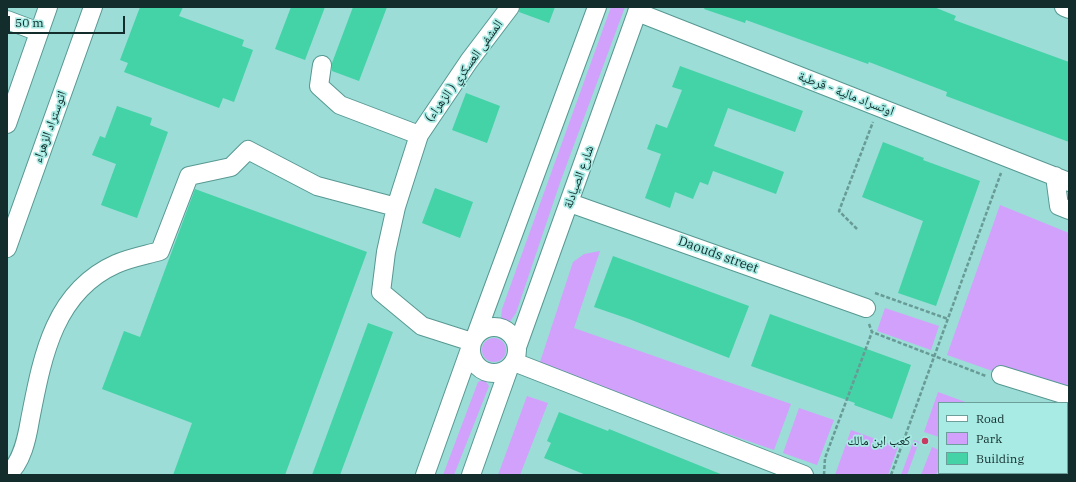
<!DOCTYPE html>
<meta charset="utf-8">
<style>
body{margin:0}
#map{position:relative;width:1076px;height:482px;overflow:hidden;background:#9cddd7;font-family:"IBM Plex Serif",serif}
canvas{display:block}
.frame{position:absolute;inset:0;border:8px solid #122d2b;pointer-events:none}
.legend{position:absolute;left:938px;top:402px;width:130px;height:72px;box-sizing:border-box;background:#a8ebe4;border:1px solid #6c9f9a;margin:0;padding:5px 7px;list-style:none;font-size:12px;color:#122d2b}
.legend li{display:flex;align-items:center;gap:8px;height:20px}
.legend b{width:20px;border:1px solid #6c9f9a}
.scale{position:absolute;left:8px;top:16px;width:117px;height:18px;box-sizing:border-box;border:2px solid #122d2b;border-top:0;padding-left:5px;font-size:12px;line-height:14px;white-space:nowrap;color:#122d2b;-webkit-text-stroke:3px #a8ebe4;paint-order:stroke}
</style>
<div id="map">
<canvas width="1076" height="482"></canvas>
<div class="frame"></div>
<ul class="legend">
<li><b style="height:5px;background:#fff"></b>Road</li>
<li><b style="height:11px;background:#d2a1fc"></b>Park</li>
<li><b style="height:11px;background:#43d3a6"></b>Building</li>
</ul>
<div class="scale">50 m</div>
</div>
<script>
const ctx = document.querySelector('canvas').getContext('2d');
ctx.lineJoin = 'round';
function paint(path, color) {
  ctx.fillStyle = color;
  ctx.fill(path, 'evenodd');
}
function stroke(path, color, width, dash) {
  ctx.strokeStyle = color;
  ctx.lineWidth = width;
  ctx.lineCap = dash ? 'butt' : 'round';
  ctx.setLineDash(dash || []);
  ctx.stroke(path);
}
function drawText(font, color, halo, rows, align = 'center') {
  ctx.font = font + ' "IBM Plex Serif","Noto Naskh Arabic",serif';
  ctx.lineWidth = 3.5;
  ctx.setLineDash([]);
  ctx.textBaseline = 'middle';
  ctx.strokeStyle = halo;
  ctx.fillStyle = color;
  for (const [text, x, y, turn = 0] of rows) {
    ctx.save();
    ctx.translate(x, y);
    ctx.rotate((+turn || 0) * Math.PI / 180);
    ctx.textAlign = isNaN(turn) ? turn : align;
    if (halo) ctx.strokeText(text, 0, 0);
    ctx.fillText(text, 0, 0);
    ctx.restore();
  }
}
paint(new Path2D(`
 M 611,7 L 625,7 L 561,180 L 516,313 L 509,323 L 501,318 L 502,309 Z
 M 1000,205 L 1069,233 L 1069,398 L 947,355 Z
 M 600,251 L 574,328 L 791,404 L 774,450 L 538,368 L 573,262 L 584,254 Z
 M 885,308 L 939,326 L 931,350 L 877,331 Z
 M482 350a12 12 0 1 1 24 0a12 12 0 1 1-24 0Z
 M 484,379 L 489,386 L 454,475 L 443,475 L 478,382 Z
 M 938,392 L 968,403 L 939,403 L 939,437 L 924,432 Z
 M 527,396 L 548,403 L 520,475 L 498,475 Z
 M 799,408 L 834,420 L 817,465 L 783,453 Z
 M 851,430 L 898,447 L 888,475 L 835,475 Z
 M 914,440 L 919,442 L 907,475 L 901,475 Z
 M 932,447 L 939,450 L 939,467 L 936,475 L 921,475 Z`), '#d2a1fc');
paint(new Path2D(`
 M 140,7 L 183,7 L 179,16 L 244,40 L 242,46 L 253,50 L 234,102 L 223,98 L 219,108 L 124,72 L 128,63 L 120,60 Z
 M 291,7 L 325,7 L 305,60 L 275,49 Z
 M 353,7 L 387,7 L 359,81 L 332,71 L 332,63 Z
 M 520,7 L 555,7 L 549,23 L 519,12 Z
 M 705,7 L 934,7 L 956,16 L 954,20 L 1069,62 L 1069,142 L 946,96 L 947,92 L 869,62 L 868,64 L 746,20 L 745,23 L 704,9 Z
 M 680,66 L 803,111 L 795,132 L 728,108 L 714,146 L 784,172 L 776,194 L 713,171 L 708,185 L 700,182 L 693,199 L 675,192 L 670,208 L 645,198 L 661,154 L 647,149 L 656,124 L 667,128 L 682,90 L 672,87 Z
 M 466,93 L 500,106 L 487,143 L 452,130 Z
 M 117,106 L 152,118 L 150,125 L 168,132 L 137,218 L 101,205 L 116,164 L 92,155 L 100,136 L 105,138 Z
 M 883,142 L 924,158 L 923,160 L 980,181 L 936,306 L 898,293 L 923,221 L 862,197 Z
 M 435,188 L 473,202 L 460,238 L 422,223 Z
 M 195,189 L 367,252 L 285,475 L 173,475 L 192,423 L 102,389 L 124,331 L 140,337 Z
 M 613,256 L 749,306 L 729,358 L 629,319 L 594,307 Z
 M 770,314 L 911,365 L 892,419 L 854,405 L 855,403 L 751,366 Z
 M 368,323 L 393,332 L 340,475 L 312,475 Z
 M 559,412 L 608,431 L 609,429 L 723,475 L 586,475 L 544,458 L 551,443 L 547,441 Z`), '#43d3a6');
const minor = new Path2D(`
 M 1064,7 L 1069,9
 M 637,12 L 1069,182
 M 7,20 L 39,32
 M 322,65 L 319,86 L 340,105 L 419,135
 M 7,124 L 48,7
 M 1055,176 L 1059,206 L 1069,210
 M 570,203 L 866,308
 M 396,207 L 386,252 L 381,292 L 422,326 L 472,342
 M 7,248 L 93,7
 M471 350a23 23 0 1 1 46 0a23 23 0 1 1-46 0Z
 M 476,335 L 597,7
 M 517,347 L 639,7
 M 514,362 L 804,475
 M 1001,375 L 1069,396
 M 7,475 C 22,463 27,438 30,420 C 42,359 53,292 116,264 C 129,258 146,255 160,251 L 189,176 L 231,167 L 248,150 L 317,186 L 396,207 L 419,135 L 469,61 L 510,7
 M 425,475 L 470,349
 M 471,475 L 509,368`);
stroke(minor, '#579892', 20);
stroke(new Path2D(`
 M 857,229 L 839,211 L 873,122
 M 875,293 L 948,319
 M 869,324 L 872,332 L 986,376
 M 824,475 L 825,458 L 872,332
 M 891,475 L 1001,173`), '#689b96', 2.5, [4, 2]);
stroke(minor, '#fff', 18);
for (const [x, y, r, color] of [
 [925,441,4,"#c93a63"]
]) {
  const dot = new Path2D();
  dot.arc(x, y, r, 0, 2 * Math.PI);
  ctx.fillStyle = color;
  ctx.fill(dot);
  stroke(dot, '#a8ebe4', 1.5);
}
drawText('13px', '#122d2b', '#a8ebe4', [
 ["المشفى العسكري ( الزهراء)",464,71,-54],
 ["اوتسراد مالية - قرطبة",846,94,21],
 ["اتوستراد الزهراء",50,127,-70],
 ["شارع الصيادلة",579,177,-70],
 ["Daouds street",718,255,20]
]);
drawText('13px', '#122d2b', '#a8ebe4', [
 ["كعب ابن مالك .",917,441]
], 'right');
</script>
